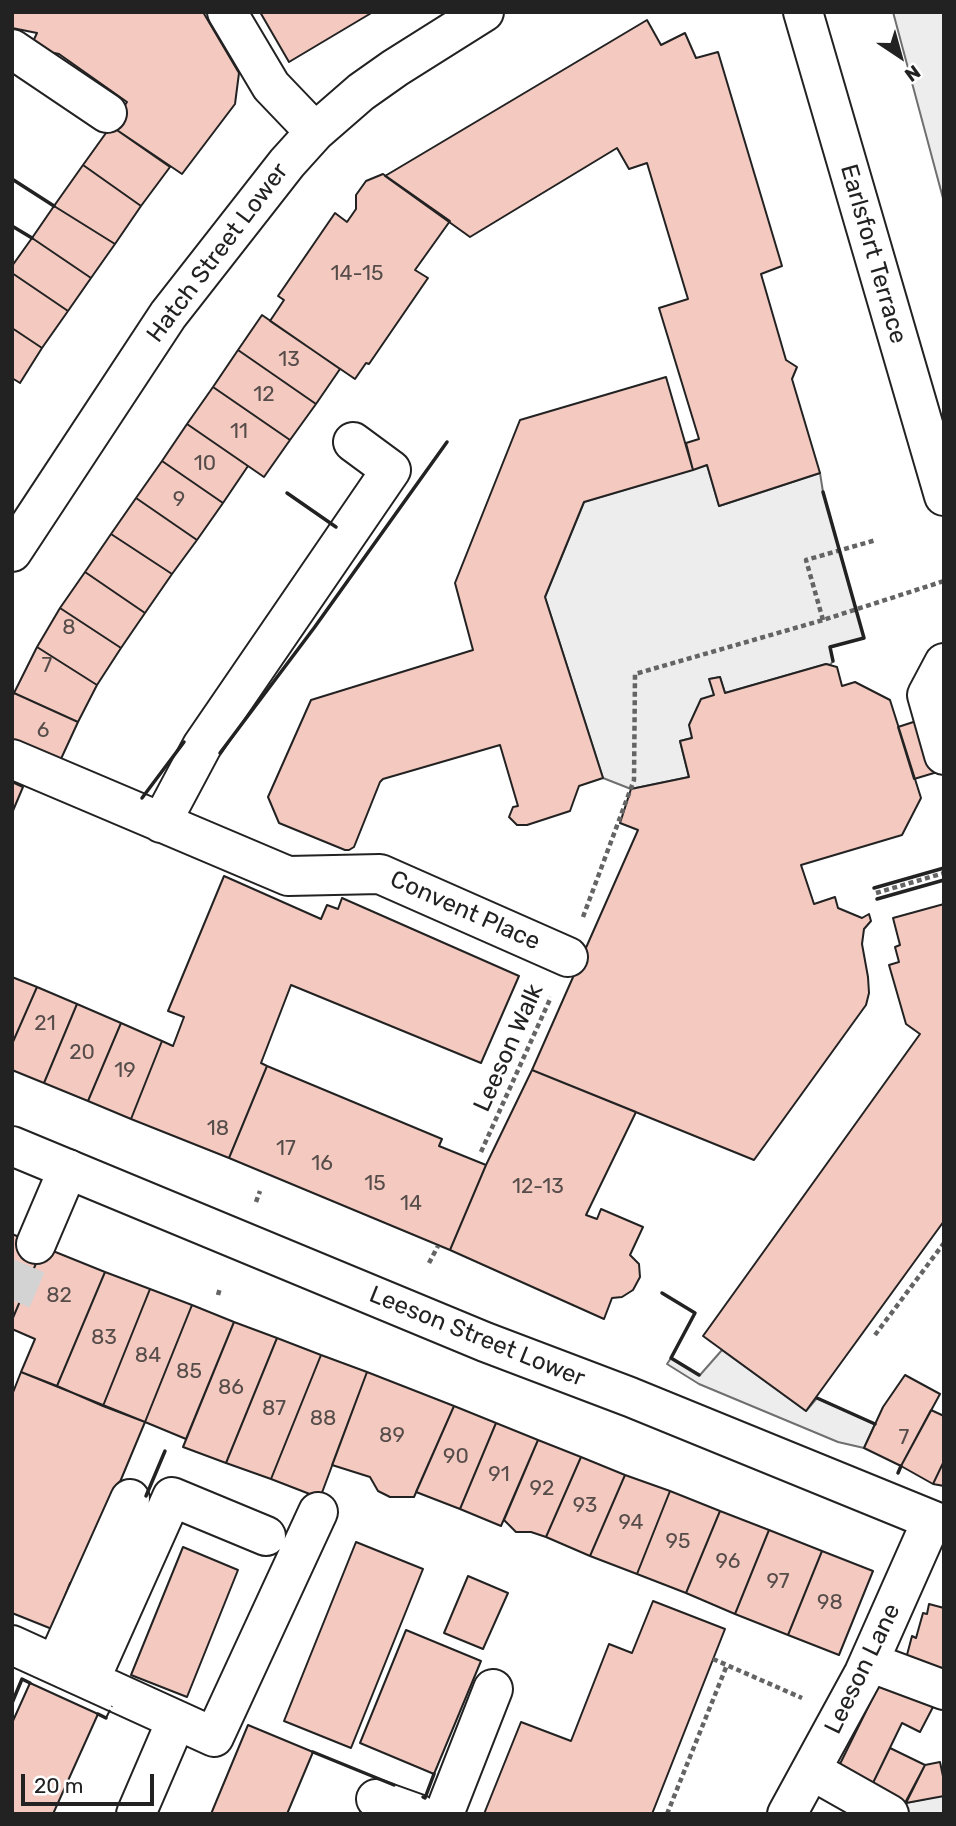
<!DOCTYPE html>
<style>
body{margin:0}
#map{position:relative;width:956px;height:1826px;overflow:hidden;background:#fff;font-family:Rubik,sans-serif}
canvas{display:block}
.frame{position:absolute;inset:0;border:14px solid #222;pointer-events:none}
.north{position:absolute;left:865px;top:21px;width:70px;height:70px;-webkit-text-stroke:5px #fff;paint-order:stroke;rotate:144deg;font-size:19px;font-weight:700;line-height:28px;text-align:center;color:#222}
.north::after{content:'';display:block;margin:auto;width:24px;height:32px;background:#222;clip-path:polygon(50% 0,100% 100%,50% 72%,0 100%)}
.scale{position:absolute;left:21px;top:1774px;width:133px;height:32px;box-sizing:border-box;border:4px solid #222;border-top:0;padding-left:9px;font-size:21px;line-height:24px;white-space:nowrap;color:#222;-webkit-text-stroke:5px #fff;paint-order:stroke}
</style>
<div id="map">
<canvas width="956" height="1826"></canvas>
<div class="frame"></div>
<div class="north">N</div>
<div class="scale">20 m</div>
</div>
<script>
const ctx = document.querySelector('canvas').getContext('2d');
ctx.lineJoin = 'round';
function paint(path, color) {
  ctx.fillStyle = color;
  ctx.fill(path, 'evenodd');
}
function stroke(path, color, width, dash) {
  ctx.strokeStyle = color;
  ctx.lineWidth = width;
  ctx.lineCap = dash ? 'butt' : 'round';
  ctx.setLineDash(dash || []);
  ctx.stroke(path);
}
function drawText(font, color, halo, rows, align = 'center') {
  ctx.font = font + ' Rubik,sans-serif';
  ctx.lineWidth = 5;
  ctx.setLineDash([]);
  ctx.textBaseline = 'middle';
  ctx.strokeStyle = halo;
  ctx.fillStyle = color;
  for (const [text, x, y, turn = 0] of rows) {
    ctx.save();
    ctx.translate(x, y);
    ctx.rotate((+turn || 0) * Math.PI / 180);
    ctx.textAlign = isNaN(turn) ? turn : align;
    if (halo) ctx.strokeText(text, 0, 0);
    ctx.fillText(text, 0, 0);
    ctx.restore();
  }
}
const parking = new Path2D(`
 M 893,12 L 944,12 L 944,202 Z
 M 707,465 L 719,506 L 820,473 L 823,492 L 864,638 L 830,647 L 833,661 L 830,665 L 826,664 L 725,693 L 720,677 L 710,679 L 714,695 L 692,738 L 680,741 L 689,777 L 631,789 L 603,778 L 545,597 L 584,502 Z
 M 722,1350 L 806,1411 L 817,1398 L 875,1424 L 864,1448 L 838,1442 L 699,1384 L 667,1364 L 671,1358 L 700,1375 Z
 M 944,1795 L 944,1814 L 904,1814 L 906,1803 Z`);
paint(parking, '#ededed');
stroke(parking, '#6f6f6f', 2);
const building = new Path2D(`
 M 12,12 L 203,12 L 239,73 L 235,104 L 182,174 L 111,126 L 127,102 L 59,54 L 30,48 L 37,33 L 12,28 Z
 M 260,12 L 373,12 L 289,62 Z
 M 647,20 L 661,45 L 685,33 L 696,58 L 718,52 L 782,266 L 761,274 L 786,360 L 797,367 L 792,379 L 820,473 L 719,506 L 707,465 L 693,470 L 686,443 L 699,439 L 659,308 L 688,299 L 647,163 L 629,169 L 617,148 L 470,237 L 385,176 Z
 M 111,126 L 170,167 L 141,206 L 83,165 Z
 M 83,165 L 141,206 L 115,244 L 54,206 Z
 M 383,174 L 450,221 L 415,270 L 428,278 L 369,364 L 366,363 L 355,379 L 270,321 L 284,300 L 278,296 L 335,213 L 347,222 L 356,209 L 356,195 L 366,181 Z
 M 54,206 L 115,244 L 91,278 L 32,238 Z
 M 32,238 L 91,278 L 68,311 L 12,273 L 12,266 Z
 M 12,273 L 68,311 L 42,348 L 12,328 Z
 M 262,315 L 340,369 L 316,404 L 238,350 Z
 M 12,328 L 42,348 L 20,383 L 12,378 Z
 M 238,350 L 316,404 L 290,440 L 213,387 Z
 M 666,377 L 693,470 L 584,502 L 545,597 L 603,778 L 579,786 L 570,811 L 527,825 L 517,825 L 509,817 L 513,807 L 518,806 L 500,745 L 383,779 L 380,782 L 354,847 L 349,850 L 345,850 L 279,823 L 268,797 L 311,700 L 473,650 L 455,583 L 520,420 Z
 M 213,387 L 290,440 L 264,477 L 187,424 Z
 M 187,424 L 248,466 L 223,503 L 162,461 Z
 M 162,461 L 223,503 L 197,540 L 136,498 Z
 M 136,498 L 197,540 L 172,574 L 111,534 Z
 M 111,534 L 172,574 L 145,613 L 85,572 Z
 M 85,572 L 145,613 L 121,648 L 60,608 Z
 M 60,608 L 121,648 L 97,685 L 37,647 Z
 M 37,647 L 97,685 L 78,722 L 14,693 Z
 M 826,664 L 837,667 L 842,686 L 855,682 L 890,700 L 921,798 L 902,835 L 801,865 L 814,904 L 835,897 L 838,908 L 862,918 L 869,914 L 871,921 L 864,929 L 862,944 L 868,977 L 869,993 L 866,1005 L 754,1160 L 532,1070 L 638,830 L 620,823 L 631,789 L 689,777 L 680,741 L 692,738 L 689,725 L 701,699 L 714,695 L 709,679 L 720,677 L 725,693 Z
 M 14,693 L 78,722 L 60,761 L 12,740 L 12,698 Z
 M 941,713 L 944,770 L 914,779 L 898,727 Z
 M 12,782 L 23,787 L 12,813 Z
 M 224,876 L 321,919 L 327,905 L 338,909 L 342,898 L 519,976 L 481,1063 L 291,985 L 261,1063 L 267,1066 L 229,1158 L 131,1119 L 162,1041 L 173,1046 L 184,1017 L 168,1011 Z
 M 944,904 L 944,1221 L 806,1411 L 703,1336 L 920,1034 L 906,1024 L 889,965 L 899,962 L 895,947 L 900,945 L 893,918 Z
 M 12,977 L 37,987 L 12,1044 Z
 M 37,987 L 77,1004 L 44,1083 L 12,1070 L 12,1044 Z
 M 77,1004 L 121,1023 L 88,1101 L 44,1083 Z
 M 121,1023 L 162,1041 L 131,1119 L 88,1101 Z
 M 267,1066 L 442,1139 L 439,1146 L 486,1165 L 450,1250 L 229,1158 Z
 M 532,1070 L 636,1112 L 586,1215 L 597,1219 L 601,1209 L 643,1227 L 630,1255 L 639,1264 L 640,1277 L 633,1290 L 622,1297 L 612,1298 L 604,1319 L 450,1250 L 486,1165 Z
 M 12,1234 L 43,1247 L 12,1320 Z
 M 43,1247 L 105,1272 L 57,1386 L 21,1372 L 35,1339 L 12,1329 L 12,1320 Z
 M 105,1272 L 150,1289 L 103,1406 L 57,1386 Z
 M 150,1289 L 192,1305 L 145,1422 L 103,1406 Z
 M 192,1305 L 234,1322 L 186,1439 L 145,1422 Z
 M 234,1322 L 277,1338 L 226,1463 L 183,1447 Z
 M 277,1338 L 321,1355 L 271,1479 L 226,1463 Z
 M 321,1355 L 367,1372 L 320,1498 L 271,1479 Z
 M 21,1372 L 145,1422 L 77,1585 L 70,1583 L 52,1629 L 12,1613 L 12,1395 Z
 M 367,1372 L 454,1406 L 414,1497 L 390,1497 L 378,1491 L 370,1477 L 332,1465 Z
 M 905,1375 L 940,1394 L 901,1466 L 864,1448 L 883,1407 Z
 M 454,1406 L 496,1423 L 460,1509 L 416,1492 Z
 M 931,1410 L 944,1416 L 944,1461 L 933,1484 L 901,1466 Z
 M 496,1423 L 538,1440 L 501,1526 L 460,1509 Z
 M 538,1440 L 581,1457 L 546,1537 L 531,1532 L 516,1532 L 504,1520 Z
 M 581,1457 L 625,1475 L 590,1556 L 546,1537 Z
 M 944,1461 L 944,1486 L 933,1484 Z
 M 625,1475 L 670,1491 L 637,1574 L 590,1556 Z
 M 670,1491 L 720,1511 L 686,1593 L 637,1574 Z
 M 720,1511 L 769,1530 L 735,1614 L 686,1593 Z
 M 769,1530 L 822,1551 L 788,1635 L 735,1614 Z
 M 356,1542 L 423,1569 L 351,1748 L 284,1721 Z
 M 183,1547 L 238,1570 L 187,1697 L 131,1675 Z
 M 822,1551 L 873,1571 L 839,1655 L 788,1635 Z
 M 468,1576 L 508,1593 L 483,1649 L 444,1633 Z
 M 653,1601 L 725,1629 L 652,1814 L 484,1814 L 521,1722 L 571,1741 L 609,1644 L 632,1653 Z
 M 929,1604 L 944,1608 L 944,1682 L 903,1670 L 912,1636 L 916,1638 L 923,1613 L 927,1614 Z
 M 406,1630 L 481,1661 L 434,1774 L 360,1743 Z
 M 881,1681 L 933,1707 L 920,1732 L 902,1723 L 871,1787 L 837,1770 Z
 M 30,1683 L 98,1714 L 53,1814 L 12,1814 L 12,1723 Z
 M 248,1725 L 313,1752 L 287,1814 L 211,1814 Z
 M 890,1748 L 925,1765 L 905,1803 L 871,1787 Z
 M 940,1762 L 944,1781 L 944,1796 L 906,1803 L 925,1765 Z`);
paint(building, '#f3c9c0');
stroke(building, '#222', 2);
stroke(new Path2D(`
 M 12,1300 L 36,1244`), '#d3d3d3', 38, [38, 19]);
const minor = new Path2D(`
 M 227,12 L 271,86 L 315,132
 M 12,49 L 107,113
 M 12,552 L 168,315 L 287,163 L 315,132 L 361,92 L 395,68 L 484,12
 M 944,663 L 927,695 L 944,755
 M 12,759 L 288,876 L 380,874 L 568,957
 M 161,823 L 202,746 L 391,470 L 353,442
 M 36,1244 L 68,1169
 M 12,1645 L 214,1737 L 318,1512
 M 869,1662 L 944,1690
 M 56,1664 L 130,1499
 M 90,1680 L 172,1497 L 266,1536
 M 811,1770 L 889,1814
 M 376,1799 L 418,1814
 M 136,1814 L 176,1721
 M 444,1814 L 493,1689
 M 787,1814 L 864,1673 L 931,1522`);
const major = new Path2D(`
 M 803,12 L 944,496
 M 12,1146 L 485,1342 L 630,1397 L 944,1525`);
stroke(minor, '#222', 42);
stroke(major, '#222', 42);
stroke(new Path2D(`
 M 823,620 L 806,560 L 876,540
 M 876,893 L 944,873
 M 583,917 L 634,780 L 635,674 L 823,620 L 944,581
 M 481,1152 L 551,997
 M 256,1202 L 260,1191
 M 429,1263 L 438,1246
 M 218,1295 L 220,1288
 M 875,1335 L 944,1243
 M 713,1659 L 802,1698
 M 667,1814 L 727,1665`), '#646464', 4.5, [5, 3.5]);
stroke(minor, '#fff', 38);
stroke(major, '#fff', 38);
stroke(new Path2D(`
 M 106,1718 L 112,1706`), '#222', 2, [9, 3.5]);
stroke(new Path2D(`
 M 12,179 L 54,206
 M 12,226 L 32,238
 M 823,492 L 864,638 L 830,647 L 833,661
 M 287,493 L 336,527
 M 220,753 L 314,628 L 447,442
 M 142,798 L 184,742
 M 874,888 L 944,868
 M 877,899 L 944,880
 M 662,1293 L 695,1313 L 671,1358 L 699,1375
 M 817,1398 L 875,1424
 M 898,1473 L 901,1466
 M 146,1496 L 165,1451
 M 12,1703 L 22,1679 L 30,1683
 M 98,1714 L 106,1718
 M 313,1752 L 394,1785
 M 423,1797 L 425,1798 L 434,1774`), '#222', 3.5);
drawText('21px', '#564c4a', null, [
 ["14-15",357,274],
 ["13",289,360],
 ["12",264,395],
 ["11",239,432],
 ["10",205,464],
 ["9",179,500],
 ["8",69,628],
 ["7",47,666],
 ["6",43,731],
 ["21",45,1024],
 ["20",82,1053],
 ["19",125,1071],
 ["18",218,1129],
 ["17",286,1149],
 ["16",322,1164],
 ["15",375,1184],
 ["12-13",538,1187],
 ["14",411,1204],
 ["82",59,1296],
 ["83",104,1338],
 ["84",148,1356],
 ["85",189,1372],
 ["86",231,1388],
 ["87",274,1409],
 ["88",323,1419],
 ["89",392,1436],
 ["7",904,1438],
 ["90",456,1457],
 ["91",499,1475],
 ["92",542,1489],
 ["93",585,1506],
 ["94",631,1523],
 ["95",678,1542],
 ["96",728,1562],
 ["97",778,1582],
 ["98",830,1603]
]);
drawText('24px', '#222', '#fff', [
 ["Hatch Street Lower",218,253,-53],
 ["Earlsfort Terrace",873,254,74],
 ["Convent Place",465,911,24],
 ["Leeson Walk",509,1048,-66],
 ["Leeson Street Lower",477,1337,22],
 ["Leeson Lane",863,1669,-64]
]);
</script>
